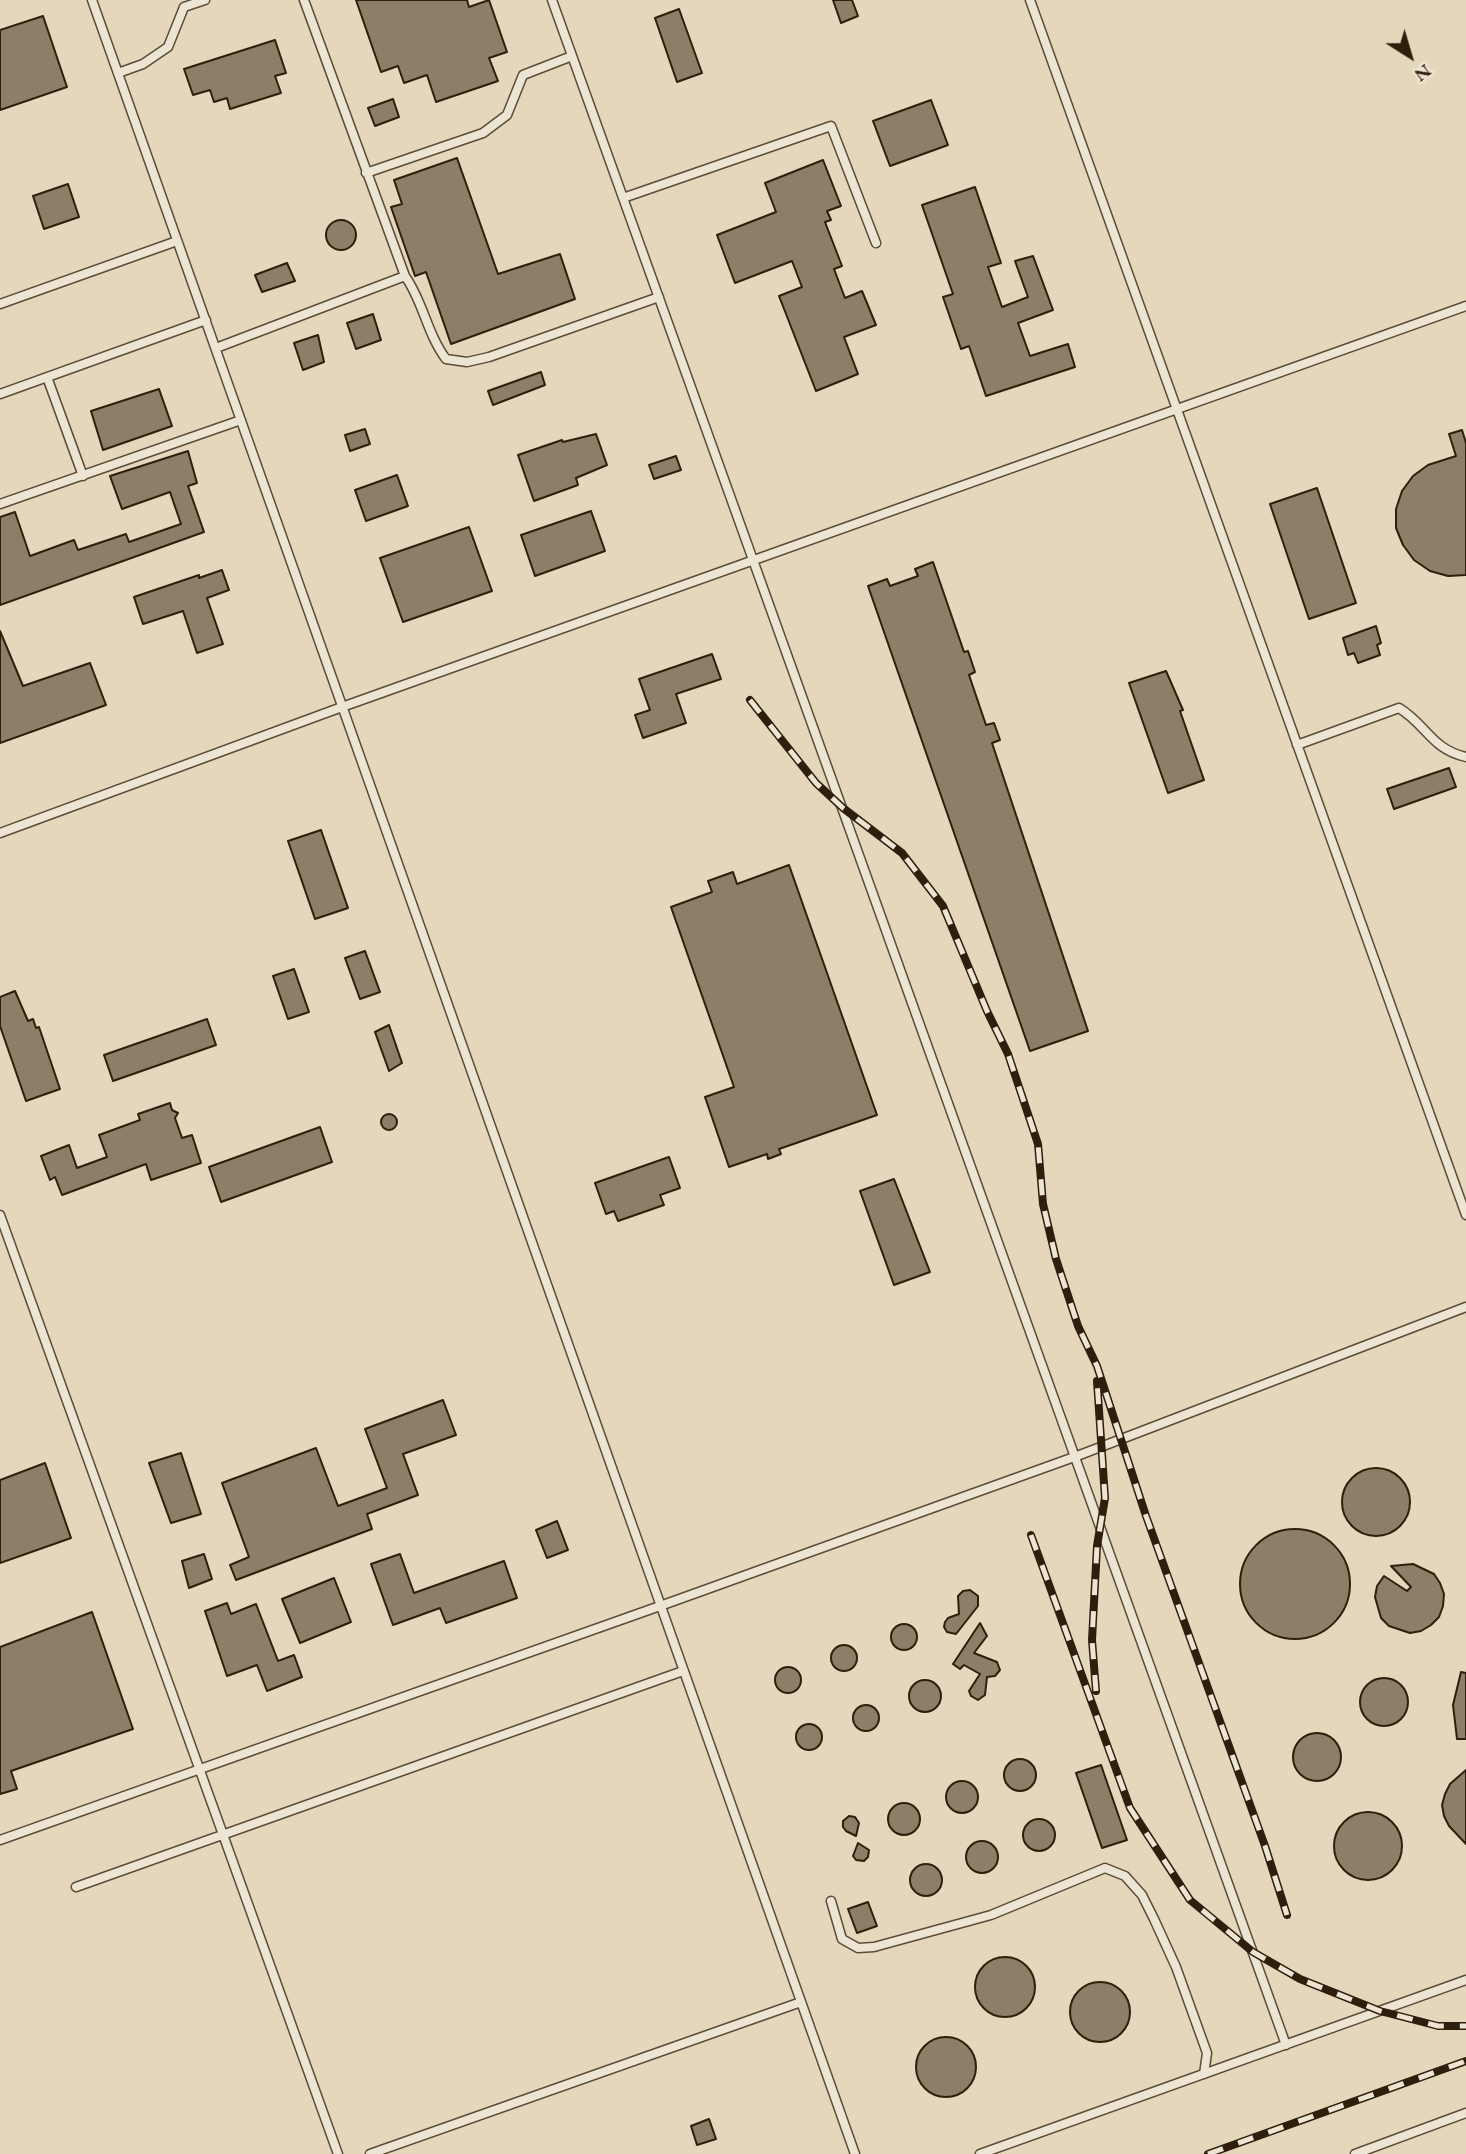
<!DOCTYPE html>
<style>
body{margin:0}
#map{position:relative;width:1466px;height:2154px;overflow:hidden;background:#e4d7bc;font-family:"EB Garamond",serif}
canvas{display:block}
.north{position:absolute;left:1375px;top:21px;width:70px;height:70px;-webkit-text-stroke:5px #ede5d3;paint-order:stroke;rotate:143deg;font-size:19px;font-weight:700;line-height:28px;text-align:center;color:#2f1e0b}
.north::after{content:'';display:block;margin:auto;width:24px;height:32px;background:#2f1e0b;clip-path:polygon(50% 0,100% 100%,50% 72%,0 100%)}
</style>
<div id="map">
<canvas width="1466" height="2154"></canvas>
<div class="north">N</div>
</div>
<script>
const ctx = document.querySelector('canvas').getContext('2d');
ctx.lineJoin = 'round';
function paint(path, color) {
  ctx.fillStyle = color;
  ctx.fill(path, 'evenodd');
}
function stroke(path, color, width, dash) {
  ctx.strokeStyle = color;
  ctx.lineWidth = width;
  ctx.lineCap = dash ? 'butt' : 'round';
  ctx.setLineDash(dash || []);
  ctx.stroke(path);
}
const building = new Path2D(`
 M 356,0 L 467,0 L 469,7 L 489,0 L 507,52 L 489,58 L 498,81 L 436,102 L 427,75 L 404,83 L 398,66 L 381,72 Z
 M 833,0 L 852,0 L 858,16 L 841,23 Z
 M 679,9 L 702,73 L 677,82 L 655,18 Z
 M 43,16 L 67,87 L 0,110 L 0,30 Z
 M 275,40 L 286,73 L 275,76 L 281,93 L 230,109 L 227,98 L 214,102 L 210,90 L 193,95 L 184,69 Z
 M 393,99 L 399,117 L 375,126 L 368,108 Z
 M 931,100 L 948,145 L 890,166 L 873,121 Z
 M 457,158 L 498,274 L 560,254 L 575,299 L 451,344 L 426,272 L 415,276 L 391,207 L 402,204 L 394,180 Z
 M 823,160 L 841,206 L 827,211 L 831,220 L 825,222 L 842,266 L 834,269 L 845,298 L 862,291 L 876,325 L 844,337 L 858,374 L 816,391 L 779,296 L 802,287 L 792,261 L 735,283 L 717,235 L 776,212 L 765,183 Z
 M 68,184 L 79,217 L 44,229 L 33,196 Z
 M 975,187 L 1001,263 L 988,267 L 1002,307 L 1028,297 L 1015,261 L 1033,256 L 1053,310 L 1018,323 L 1030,356 L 1068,344 L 1075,367 L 986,396 L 969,346 L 961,349 L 943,297 L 953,294 L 922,205 Z
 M326 235a15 15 0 1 1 30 0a15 15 0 1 1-30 0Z
 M 287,263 L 295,281 L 262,292 L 255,275 Z
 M 373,314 L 381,340 L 356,349 L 347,323 Z
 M 318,335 L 324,362 L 303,370 L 294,343 Z
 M 541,372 L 545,385 L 493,405 L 488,391 Z
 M 159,389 L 172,426 L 103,450 L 91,411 Z
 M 365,429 L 370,444 L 350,451 L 345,435 Z
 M 1462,430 L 1466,443 L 1466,575 L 1448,576 L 1430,571 L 1414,560 L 1403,545 L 1396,528 L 1396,509 L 1402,491 L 1413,476 L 1428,465 L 1456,456 L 1449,434 Z
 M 596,434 L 607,465 L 576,478 L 578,485 L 534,501 L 518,455 L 562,440 L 563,442 Z
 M 188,451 L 197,483 L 188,486 L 204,532 L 0,605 L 0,517 L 15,512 L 30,556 L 74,540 L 78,550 L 126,534 L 129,542 L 181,524 L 170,492 L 122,509 L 110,476 Z
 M 676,456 L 681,470 L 654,479 L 649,465 Z
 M 397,475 L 408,506 L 366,521 L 355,490 Z
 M 1317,488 L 1356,603 L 1309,619 L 1270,504 Z
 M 591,511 L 605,551 L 535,576 L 521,535 Z
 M 469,527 L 492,591 L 403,622 L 380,558 Z
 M 933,562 L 964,652 L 968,651 L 975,672 L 969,675 L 986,725 L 994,723 L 1000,740 L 992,743 L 1088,1031 L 1030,1051 L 868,586 L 887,579 L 890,586 L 918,576 L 915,569 Z
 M 222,570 L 229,590 L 207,598 L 223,644 L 197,653 L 183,611 L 143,624 L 134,597 L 199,575 L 199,578 Z
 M 1376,626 L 1381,643 L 1377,645 L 1380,655 L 1358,663 L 1354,653 L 1348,655 L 1343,638 Z
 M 0,631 L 23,686 L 90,663 L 106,705 L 0,743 Z
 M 712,654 L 721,679 L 676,694 L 686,723 L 643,738 L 635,715 L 650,710 L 639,679 Z
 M 1166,671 L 1183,710 L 1180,711 L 1204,780 L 1168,793 L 1129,683 Z
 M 1449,768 L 1456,787 L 1394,809 L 1387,789 Z
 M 321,830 L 348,908 L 315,919 L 288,841 Z
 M 789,865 L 877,1115 L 779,1149 L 781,1154 L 768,1159 L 767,1154 L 729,1167 L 705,1097 L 734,1087 L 671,907 L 712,892 L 708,881 L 733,872 L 737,884 Z
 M 365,951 L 380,992 L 360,999 L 345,958 Z
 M 294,969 L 309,1012 L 288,1019 L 273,976 Z
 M 15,991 L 28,1021 L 33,1019 L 36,1028 L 39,1027 L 60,1089 L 26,1101 L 0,1026 L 0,997 Z
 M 207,1019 L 216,1045 L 113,1081 L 104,1055 Z
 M 389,1025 L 402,1063 L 389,1071 L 375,1032 Z
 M 170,1103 L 172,1110 L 178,1113 L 175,1118 L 182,1138 L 192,1135 L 201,1163 L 151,1180 L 146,1164 L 62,1195 L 55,1177 L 50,1180 L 41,1156 L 69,1145 L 77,1168 L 107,1157 L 99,1135 L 140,1120 L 138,1114 Z
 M381 1122a8 8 0 1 1 16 0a8 8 0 1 1-16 0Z
 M 320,1127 L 332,1162 L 221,1202 L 209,1167 Z
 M 669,1157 L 680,1188 L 660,1195 L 664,1205 L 618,1221 L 614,1211 L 606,1214 L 595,1183 Z
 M 894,1179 L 930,1272 L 894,1285 L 860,1191 Z
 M 443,1400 L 456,1435 L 403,1454 L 418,1495 L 367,1514 L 372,1529 L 236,1580 L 230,1565 L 249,1557 L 222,1483 L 316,1448 L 338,1506 L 387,1488 L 365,1429 Z
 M 181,1453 L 201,1514 L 171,1523 L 149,1463 Z
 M 45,1463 L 71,1538 L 0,1563 L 0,1480 Z
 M1342 1502a34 34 0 1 1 68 0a34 34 0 1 1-68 0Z
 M 557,1521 L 568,1550 L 547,1558 L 536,1530 Z
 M1240 1584a55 55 0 1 1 110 0a55 55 0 1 1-110 0Z
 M 204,1554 L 212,1579 L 189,1588 L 182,1561 Z
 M 400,1554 L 414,1593 L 504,1561 L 517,1598 L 446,1623 L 440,1608 L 393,1625 L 371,1564 Z
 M 1413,1564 L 1434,1574 L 1440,1583 L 1444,1594 L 1443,1606 L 1439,1617 L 1431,1625 L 1421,1631 L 1410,1633 L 1389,1626 L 1381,1618 L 1375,1597 L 1377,1586 L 1384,1576 L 1407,1591 L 1411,1587 L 1391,1566 Z
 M 334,1578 L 351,1622 L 300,1643 L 282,1599 Z
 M 970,1590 L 978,1596 L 978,1606 L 956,1634 L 947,1632 L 944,1627 L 945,1622 L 948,1618 L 959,1614 L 958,1596 L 963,1591 Z
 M 227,1603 L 231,1614 L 256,1604 L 278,1661 L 294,1655 L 302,1677 L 267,1691 L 257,1665 L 227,1676 L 205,1611 Z
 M 92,1612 L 133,1729 L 11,1771 L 17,1789 L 0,1794 L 0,1647 Z
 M 980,1623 L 987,1636 L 974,1653 L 997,1662 L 1000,1670 L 995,1676 L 987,1677 L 985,1695 L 978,1700 L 971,1696 L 969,1691 L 980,1674 L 964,1665 L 960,1669 L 953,1664 Z
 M891 1637a13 13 0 1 1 26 0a13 13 0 1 1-26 0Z
 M831 1658a13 13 0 1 1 26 0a13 13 0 1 1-26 0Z
 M775 1680a13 13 0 1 1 26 0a13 13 0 1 1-26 0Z
 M 1461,1672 L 1466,1673 L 1466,1739 L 1457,1739 L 1453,1705 Z
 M1360 1702a24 24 0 1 1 48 0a24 24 0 1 1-48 0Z
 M909 1696a16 16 0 1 1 32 0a16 16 0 1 1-32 0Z
 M853 1718a13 13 0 1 1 26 0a13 13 0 1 1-26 0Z
 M796 1737a13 13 0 1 1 26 0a13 13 0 1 1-26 0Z
 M1293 1757a24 24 0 1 1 48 0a24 24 0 1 1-48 0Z
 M1004 1775a16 16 0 1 1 32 0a16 16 0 1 1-32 0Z
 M 1101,1765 L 1127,1840 L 1102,1848 L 1076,1773 Z
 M 1466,1770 L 1466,1844 L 1449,1826 L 1444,1816 L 1442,1805 L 1445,1794 L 1450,1784 Z
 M946 1797a16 16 0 1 1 32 0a16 16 0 1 1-32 0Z
 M888 1819a16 16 0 1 1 32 0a16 16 0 1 1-32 0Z
 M1334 1846a34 34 0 1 1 68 0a34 34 0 1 1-68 0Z
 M 849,1816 L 855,1817 L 859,1823 L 856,1836 L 846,1831 L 843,1827 L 843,1821 Z
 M1023 1835a16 16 0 1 1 32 0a16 16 0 1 1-32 0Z
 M966 1857a16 16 0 1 1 32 0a16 16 0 1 1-32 0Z
 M 858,1843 L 869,1850 L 868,1857 L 864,1861 L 856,1860 L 853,1856 Z
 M910 1880a16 16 0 1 1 32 0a16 16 0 1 1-32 0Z
 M 868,1902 L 877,1926 L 857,1933 L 848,1909 Z
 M975 1987a30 30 0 1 1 60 0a30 30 0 1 1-60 0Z
 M1070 2012a30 30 0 1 1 60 0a30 30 0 1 1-60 0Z
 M916 2067a30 30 0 1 1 60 0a30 30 0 1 1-60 0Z
 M 709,2119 L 716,2139 L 697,2145 L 691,2126 Z`);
paint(building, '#8d7e67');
stroke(building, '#2f1e0b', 2);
const service = new Path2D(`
 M 92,0 L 855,2154
 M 304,0 L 405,276 C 423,301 427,334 446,359 L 467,362 L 489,357 L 659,297
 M 552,0 L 1286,2045
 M 1030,0 L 1466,1215
 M 118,73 L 143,64 L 168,47 L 184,7 L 205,0
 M 366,173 L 483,133 L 507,115 L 523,75 L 572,56
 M 623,198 L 831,126 L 876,243
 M 0,304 L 177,241
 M 216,348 L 405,276
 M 47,377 L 83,476
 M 0,394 L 206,320
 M 0,504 L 241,420
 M 1297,745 L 1399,708 C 1427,725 1431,749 1466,757
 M 0,833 L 342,707 L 1466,306
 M 0,1215 L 338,2154
 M 0,1840 L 660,1606 L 1077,1456 L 1466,1307
 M 76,1887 L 683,1671
 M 831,1901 L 842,1939 L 858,1948 L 874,1947 L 991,1915 L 1105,1868 L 1125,1876 L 1142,1895 L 1154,1919 L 1176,1967 L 1207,2053 L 1204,2074
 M 370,2154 L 801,2002
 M 980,2154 L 1466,1980
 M 1355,2154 L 1466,2113`);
stroke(service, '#5c4c37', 11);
stroke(service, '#ede5d3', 8);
const rail = new Path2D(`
 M 750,700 L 816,783 L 843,808 L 902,853 L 943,906 L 987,1011 L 1008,1054 L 1038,1144 L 1043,1204 L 1056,1259 L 1078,1326 L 1097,1366 L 1146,1516 L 1265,1846 L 1287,1915
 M 1031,1535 L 1130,1808 L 1190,1900 L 1253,1952 L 1300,1979 L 1380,2011 L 1438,2026 L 1466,2026
 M 1096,1691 L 1092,1640 L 1097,1546 L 1105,1498 L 1097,1381
 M 1208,2154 L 1466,2061`);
stroke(rail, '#2f1e0b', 8);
stroke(rail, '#ede5d3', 5, [16]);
</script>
